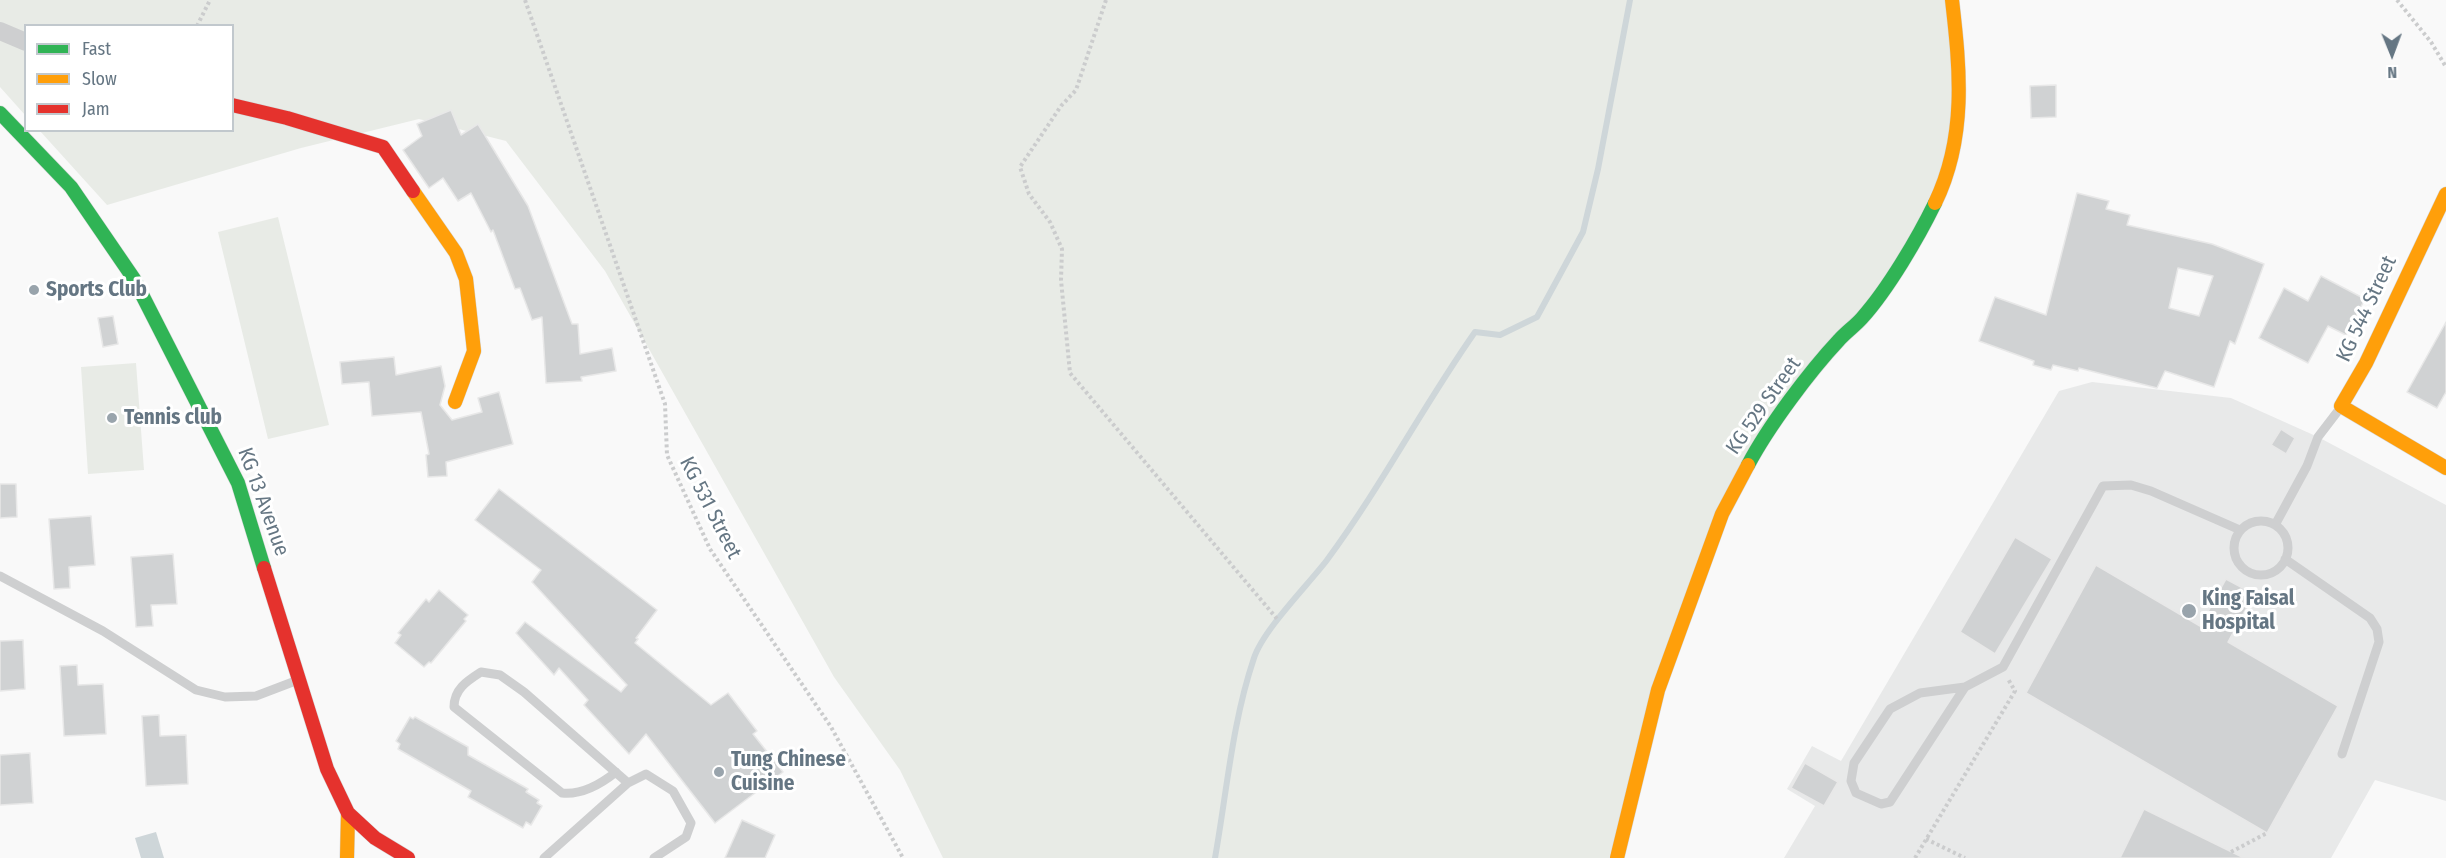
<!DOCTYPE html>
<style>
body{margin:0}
#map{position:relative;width:2446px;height:858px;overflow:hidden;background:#f9f9f9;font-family:"Fira Sans Condensed",sans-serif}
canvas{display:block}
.legend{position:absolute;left:24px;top:24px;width:210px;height:108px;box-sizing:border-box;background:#fff;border:2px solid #c1c8cd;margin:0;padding:8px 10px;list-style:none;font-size:18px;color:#657683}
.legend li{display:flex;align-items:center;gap:12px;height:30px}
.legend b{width:30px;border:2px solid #c1c8cd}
.north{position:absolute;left:2362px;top:24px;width:60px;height:60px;-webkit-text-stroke:4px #fff;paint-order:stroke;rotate:179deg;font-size:16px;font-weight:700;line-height:24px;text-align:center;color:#657683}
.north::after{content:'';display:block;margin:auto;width:21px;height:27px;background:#657683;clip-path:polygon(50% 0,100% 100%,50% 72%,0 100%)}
</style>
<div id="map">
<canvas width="2446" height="858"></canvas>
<ul class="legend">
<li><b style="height:8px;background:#30b455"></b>Fast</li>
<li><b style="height:8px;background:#ff9f0a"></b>Slow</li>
<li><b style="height:8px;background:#e5322d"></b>Jam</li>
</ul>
<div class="north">N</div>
</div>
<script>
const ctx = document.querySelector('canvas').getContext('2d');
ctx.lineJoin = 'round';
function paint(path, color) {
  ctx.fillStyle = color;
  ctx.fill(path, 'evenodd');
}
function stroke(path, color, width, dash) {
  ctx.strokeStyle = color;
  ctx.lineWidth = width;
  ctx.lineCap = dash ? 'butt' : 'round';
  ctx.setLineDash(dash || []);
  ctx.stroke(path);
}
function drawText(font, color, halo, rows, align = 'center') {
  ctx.font = font + ' "Fira Sans Condensed",sans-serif';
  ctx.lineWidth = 6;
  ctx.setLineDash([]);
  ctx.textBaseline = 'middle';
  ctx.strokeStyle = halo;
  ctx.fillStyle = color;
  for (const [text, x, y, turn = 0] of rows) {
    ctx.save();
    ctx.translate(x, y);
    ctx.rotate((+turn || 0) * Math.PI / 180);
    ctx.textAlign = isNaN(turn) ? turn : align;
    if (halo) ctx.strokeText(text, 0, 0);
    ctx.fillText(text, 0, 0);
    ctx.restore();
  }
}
paint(new Path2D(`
 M 2092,382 L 2231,398 L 2318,437 L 2446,505 L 2446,801 L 2375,780 L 2331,858 L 1784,858 L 1815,806 L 1787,789 L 1812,746 L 1841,761 L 2059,391 Z`), '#e8e9e9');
paint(new Path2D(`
 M 0,0 L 1959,0 L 1949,155 L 1899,262 L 1764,448 L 1702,562 L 1609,858 L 943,858 L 900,770 L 834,677 L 605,271 L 506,141 L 419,119 L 301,148 L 107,205 L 40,131 L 232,130 L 232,26 L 26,26 L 25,115 L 0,87 Z
 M 278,217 L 329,425 L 268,439 L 218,232 Z
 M 136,363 L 144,470 L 88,474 L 81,367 Z`), '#e8ebe6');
paint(new Path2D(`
 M 156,832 L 164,858 L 141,858 L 135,838 Z`), '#ced6d9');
stroke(new Path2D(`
 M 1215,858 C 1227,791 1232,723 1254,658 C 1263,630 1308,585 1327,560 C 1381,487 1423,406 1475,332 L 1500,335 L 1537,317 L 1583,232 L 1598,169 L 1630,0`), '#ced6d9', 6);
const building = new Path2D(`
 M 2056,85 L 2056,117 L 2031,118 L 2030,86 Z
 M 451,110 L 461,135 L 478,124 L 528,206 L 572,324 L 578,324 L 580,354 L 612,348 L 616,371 L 581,377 L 582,381 L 546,383 L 542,317 L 532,320 L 520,288 L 515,289 L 493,230 L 491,232 L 471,193 L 458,201 L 443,178 L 429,188 L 403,150 L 422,136 L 417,124 Z
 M 2077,193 L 2109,201 L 2106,209 L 2130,215 L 2127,225 L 2212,244 L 2264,264 L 2235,344 L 2230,341 L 2214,387 L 2165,371 L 2157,388 L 2079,368 L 2078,371 L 2053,365 L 2051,370 L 2033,365 L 2034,361 L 1979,341 L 1995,297 L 2046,315 ZM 2178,268 L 2213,276 L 2199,316 L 2169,308 Z
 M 2321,276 L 2365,299 L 2346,335 L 2328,326 L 2308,363 L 2259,338 L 2284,288 L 2308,301 Z
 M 113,316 L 118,344 L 103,347 L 98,318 Z
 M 2446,322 L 2446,392 L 2437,408 L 2407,392 Z
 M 394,357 L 396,375 L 441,366 L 445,386 L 440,405 L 452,420 L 482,412 L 478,398 L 499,392 L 513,444 L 446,462 L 447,476 L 428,477 L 426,455 L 429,454 L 421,412 L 372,416 L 369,382 L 342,384 L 340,362 Z
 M 2281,429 L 2295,438 L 2286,454 L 2271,445 Z
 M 0,484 L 16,484 L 17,517 L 0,518 Z
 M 499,489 L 657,610 L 636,638 L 638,639 L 635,643 L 711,705 L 728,693 L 757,731 L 753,734 L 783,772 L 715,823 L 646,734 L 629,754 L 584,705 L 588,700 L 559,668 L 554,675 L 516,633 L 525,622 L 621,692 L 627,685 L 532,582 L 541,570 L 475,520 Z
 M 91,516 L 95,565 L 69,567 L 70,588 L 54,589 L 49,519 Z
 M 2015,537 L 2052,559 L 1995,654 L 1960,632 Z
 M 173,554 L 177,604 L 151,605 L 153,626 L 136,627 L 131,557 Z
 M 2096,565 L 2200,626 L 2226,579 L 2254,594 L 2228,642 L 2338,706 L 2267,833 L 2026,693 Z
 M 439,590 L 468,615 L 464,619 L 466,621 L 431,663 L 429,662 L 424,667 L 395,643 L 401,635 L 398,633 L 426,599 L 429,602 Z
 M 23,640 L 25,689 L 0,691 L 0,641 Z
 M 77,665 L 78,685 L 103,684 L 106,734 L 64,736 L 60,666 Z
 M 159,715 L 160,736 L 186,735 L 188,784 L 146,786 L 142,716 Z
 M 410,717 L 413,719 L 415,717 L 468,747 L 468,755 L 528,789 L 526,792 L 539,800 L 537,803 L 542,806 L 531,825 L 526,822 L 523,828 L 468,797 L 471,791 L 398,749 L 400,744 L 396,741 Z
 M 30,753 L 33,803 L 0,805 L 0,755 Z
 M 1805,763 L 1838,782 L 1824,806 L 1791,788 Z
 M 2144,809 L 2244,858 L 2120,858 Z
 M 742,820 L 775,835 L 765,858 L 725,858 Z`);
paint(building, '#d0d2d3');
stroke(building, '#e8e8e8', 1.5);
const fast = new Path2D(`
 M 0,113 L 71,187 L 134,279 L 238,483 L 264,568
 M 1748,465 C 1768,427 1809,372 1839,340 C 1846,332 1855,326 1862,318 C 1888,289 1918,238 1935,203`);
const slow = new Path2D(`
 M 413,191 L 456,253 L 466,279 L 474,351 L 455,402
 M 2446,194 L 2366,363 L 2341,406 L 2446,468
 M 1935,203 C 1967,137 1960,69 1952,0
 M 347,858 L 348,813
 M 1617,858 L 1658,690 L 1722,514 L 1748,465`);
const jam = new Path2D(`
 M 232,105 L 287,118 L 383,147 L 413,191
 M 264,568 L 327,769 L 348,813 L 375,838 L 408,858`);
stroke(fast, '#d5d6d7', 15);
stroke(slow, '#d5d6d7', 15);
stroke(jam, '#d5d6d7', 15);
stroke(new Path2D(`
 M 525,0 L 665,404 L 667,455 L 710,549 L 831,727 L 903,858
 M 1106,0 L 1076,90 L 1061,106 L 1020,167 L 1029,194 L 1050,222 L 1062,249 L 1061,280 L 1070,373 L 1278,620
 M 2397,0 L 2431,42 L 2446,67
 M 197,26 L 210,0
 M 1926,839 L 1965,858
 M 2231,852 L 2267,833
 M 1915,858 L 2015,691 L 2008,679`), '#cbcccd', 4, [3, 3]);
stroke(new Path2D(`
 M2234 548a27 27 0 1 1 54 0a27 27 0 1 1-54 0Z
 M 2275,525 L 2307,466 L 2318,437 L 2341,407
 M 2285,559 L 2370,618 L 2377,629 L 2379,642 L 2342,754
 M 0,576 L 103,631 L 196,690 L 225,697 L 256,696 L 298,680
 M 1965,687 L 1890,802 L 1881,804 L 1856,793 L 1851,781 L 1854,763 L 1890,709 L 1920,693 L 1965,687 L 2003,667 L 2103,486 L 2131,485 L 2151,491 L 2240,530
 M 616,772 C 601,784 581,795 562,793 L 454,707 C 454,689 467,681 481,672 L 500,675 L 524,692 L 628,783
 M 544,858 L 628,783 L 646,774 L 673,791 L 691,823 L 686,837 L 654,858`), '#cecfd0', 9);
stroke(new Path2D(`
 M 0,31 L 26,42`), '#cecfd0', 18);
stroke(fast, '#30b455', 14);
stroke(slow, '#ff9f0a', 14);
stroke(jam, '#e5322d', 14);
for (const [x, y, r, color] of [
 [34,290,6,"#99a4ac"],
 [112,418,6,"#99a4ac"],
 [2189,611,8,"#99a4ac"],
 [719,772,6,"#99a4ac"]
]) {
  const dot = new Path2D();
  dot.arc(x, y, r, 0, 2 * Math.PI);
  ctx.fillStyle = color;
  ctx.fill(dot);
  stroke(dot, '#fff', 2);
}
drawText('bold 21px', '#657683', '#fff', [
 ["Sports Club",46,290],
 ["Tennis club",124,418],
 ["King Faisal",2202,599],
 ["Hospital",2202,623],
 ["Tung Chinese",731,760],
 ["Cuisine",731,784]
], 'left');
drawText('21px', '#657683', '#fff', [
 ["KG 544 Street",2367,309,-65],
 ["KG 529 Street",1764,406,-55],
 ["KG 13 Avenue",263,502,70],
 ["KG 531 Street",710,508,63]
]);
</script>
